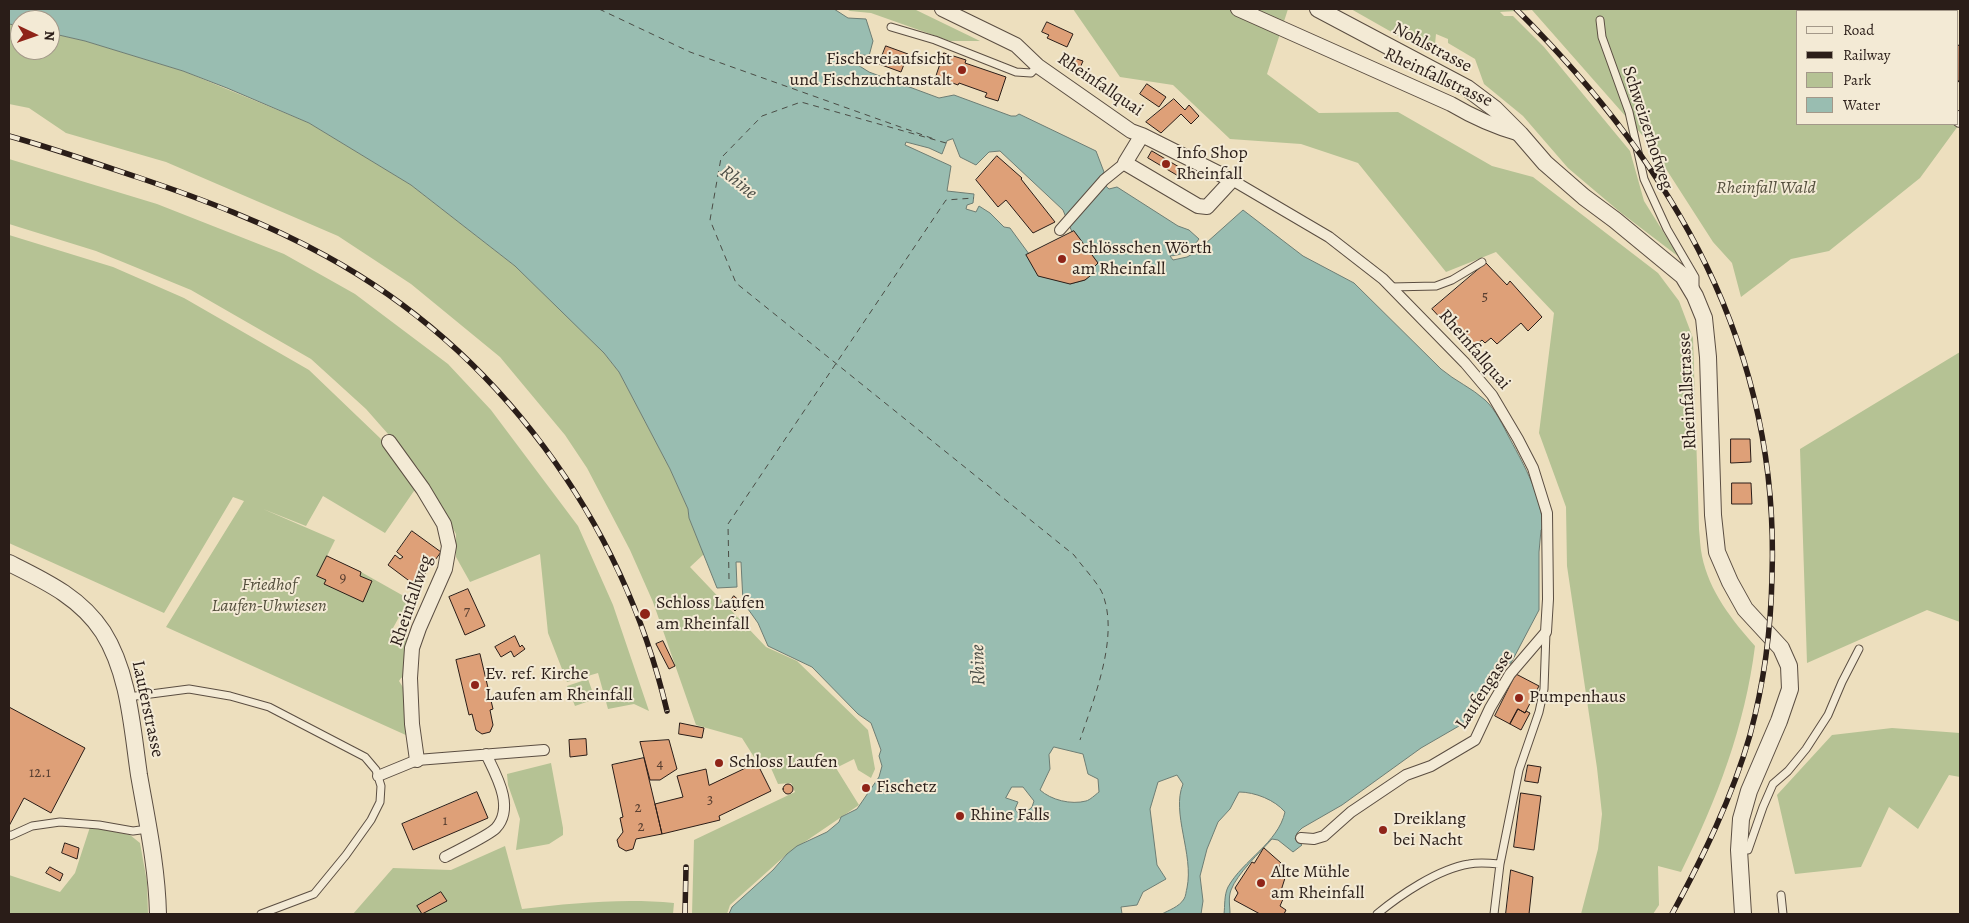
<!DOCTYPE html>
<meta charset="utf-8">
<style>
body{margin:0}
#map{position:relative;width:1969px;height:923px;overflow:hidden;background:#eddfbe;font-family:Alegreya,serif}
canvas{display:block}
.frame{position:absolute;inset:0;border:10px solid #2a1d18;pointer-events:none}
.legend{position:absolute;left:1796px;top:10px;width:162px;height:115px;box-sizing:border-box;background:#f3ead5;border:1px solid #a39889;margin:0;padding:6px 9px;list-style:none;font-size:15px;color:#2a1d18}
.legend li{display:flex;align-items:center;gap:10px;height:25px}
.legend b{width:25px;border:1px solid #a39889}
.north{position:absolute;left:10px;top:10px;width:50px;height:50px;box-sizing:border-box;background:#f3ead5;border:1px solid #a39889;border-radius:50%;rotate:93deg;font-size:14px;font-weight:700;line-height:20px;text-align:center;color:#2a1d18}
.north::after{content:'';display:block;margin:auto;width:18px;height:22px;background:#8f2418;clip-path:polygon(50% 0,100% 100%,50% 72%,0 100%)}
</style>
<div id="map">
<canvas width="1969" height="923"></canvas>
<div class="frame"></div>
<ul class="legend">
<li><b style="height:6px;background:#f3ead5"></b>Road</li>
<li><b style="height:6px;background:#2a1d18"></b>Railway</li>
<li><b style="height:14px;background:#b5c294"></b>Park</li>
<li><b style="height:14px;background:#99bdb1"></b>Water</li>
</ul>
<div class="north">N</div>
</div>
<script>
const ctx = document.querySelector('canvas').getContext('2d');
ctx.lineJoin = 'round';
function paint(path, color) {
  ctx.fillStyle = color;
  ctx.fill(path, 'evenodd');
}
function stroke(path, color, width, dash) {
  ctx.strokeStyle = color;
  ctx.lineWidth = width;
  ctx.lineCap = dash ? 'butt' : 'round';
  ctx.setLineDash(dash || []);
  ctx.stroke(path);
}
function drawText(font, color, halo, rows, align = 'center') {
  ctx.font = font + ' Alegreya,serif';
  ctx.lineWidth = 4;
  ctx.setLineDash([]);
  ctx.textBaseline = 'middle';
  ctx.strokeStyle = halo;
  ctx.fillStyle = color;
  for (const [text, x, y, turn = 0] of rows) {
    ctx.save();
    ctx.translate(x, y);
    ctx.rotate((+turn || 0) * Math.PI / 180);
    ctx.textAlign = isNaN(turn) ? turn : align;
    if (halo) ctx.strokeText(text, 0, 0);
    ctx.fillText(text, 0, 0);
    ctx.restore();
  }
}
paint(new Path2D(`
 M 846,9 L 914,9 L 980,41 L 950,41 L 871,13 L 850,11 Z
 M 1073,9 L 1288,9 L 1267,74 L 1319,113 L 1398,112 L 1492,166 L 1533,177 L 1658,273 L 1679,301 L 1693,338 L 1699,529 C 1700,538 1700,547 1702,556 C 1709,591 1732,620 1755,646 C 1745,726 1717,800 1681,872 L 1658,866 L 1659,905 L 1653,914 L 1581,914 L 1598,849 L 1602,814 L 1597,768 L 1567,566 L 1566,507 L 1539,433 L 1554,313 L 1496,252 L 1446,272 L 1358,163 L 1301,144 L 1230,139 L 1173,85 L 1120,77 Z
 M 1351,9 L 1811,9 L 1814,11 L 1798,11 L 1798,124 L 1954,124 L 1958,126 L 1920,178 L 1829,251 L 1791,259 L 1741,297 L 1732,263 L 1713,242 L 1650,144 L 1532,10 L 1500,12 L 1504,16 L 1513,16 L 1544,47 L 1630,151 L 1644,201 L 1679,257 L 1620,212 L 1568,168 L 1523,116 L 1484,84 L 1475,59 L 1448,43 L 1448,39 L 1436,34 L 1435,44 L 1425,51 Z
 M 9,24 L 20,26 L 20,50 L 50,50 L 50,33 L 85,41 L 183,71 L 309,123 L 411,185 L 515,266 L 576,324 L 604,353 L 619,372 L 670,469 L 688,509 L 689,518 L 704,554 L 690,567 L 766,647 L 797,661 L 868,730 L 875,769 L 871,778 L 858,770 L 854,759 L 836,768 L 859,805 L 787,854 L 730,905 L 727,914 L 692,914 L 694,840 L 795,792 L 791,783 L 778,784 L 767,759 L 754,757 L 742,738 L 696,725 L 653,602 L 630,550 L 587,468 L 565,435 L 500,357 L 411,284 L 338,236 L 166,162 L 66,133 L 29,108 L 9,104 Z
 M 9,159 L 157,204 L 284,254 L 355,294 L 448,364 L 491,410 L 578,526 L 613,605 L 649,711 L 634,704 L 608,709 L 598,673 L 567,682 L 548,633 L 540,554 L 470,582 L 456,557 L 456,534 L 418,468 L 366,409 L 311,359 L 191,290 L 96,251 L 9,224 Z
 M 9,235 L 113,267 L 184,298 L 309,370 L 381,439 L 416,488 L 385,533 L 323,496 L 306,526 L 263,509 L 335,540 L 327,556 L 361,572 L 409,599 L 393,628 L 408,639 L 405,676 L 401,678 L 399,681 L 404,689 L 408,736 L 166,627 L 244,501 L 233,497 L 164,613 L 9,543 Z
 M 1960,352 L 1960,622 L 1927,610 L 1807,663 L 1800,449 Z
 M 588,679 L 595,699 L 575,706 L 567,686 Z
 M 1892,728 L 1960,733 L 1960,777 L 1949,775 L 1918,829 L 1889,807 L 1861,867 L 1795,874 L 1777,795 L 1832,735 Z
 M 551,763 L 563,828 L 563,835 L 549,844 L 516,850 L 520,819 L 508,785 L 507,774 Z
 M 90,827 L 130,835 L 140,843 L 147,882 L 148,914 L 9,914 L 9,875 L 60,892 L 75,873 Z
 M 505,846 L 522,909 C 573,903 623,898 674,903 L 673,914 L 353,914 L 393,868 L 451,870 Z`), '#b5c294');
const water = new Path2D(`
 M 9,9 L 834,9 L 848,18 L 866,19 L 873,41 L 869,56 L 853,53 L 850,60 L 869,72 L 939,98 L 954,95 L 1011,116 L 1016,116 L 1019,114 L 1096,151 L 1104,172 L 1098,179 L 1109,189 L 1117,187 L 1178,226 L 1189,230 L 1199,239 C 1192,249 1184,255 1170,256 L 1173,260 L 1187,257 L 1196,252 L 1243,210 L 1303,256 L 1354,283 L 1441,369 C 1455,381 1472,388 1485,400 C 1496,410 1503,426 1510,439 C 1525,467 1541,495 1543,528 L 1541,530 L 1539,552 L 1539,610 L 1511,663 L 1495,669 L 1479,709 L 1459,726 L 1421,748 L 1342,805 L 1302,828 L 1297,833 L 1295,839 L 1302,845 L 1293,852 L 1278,840 L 1272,839 C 1260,852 1237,874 1231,890 C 1228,898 1230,906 1230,914 L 1224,914 C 1225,906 1224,895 1228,887 C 1243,860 1278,843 1285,812 C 1275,800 1255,792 1239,792 L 1230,809 L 1218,822 L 1207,849 L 1200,876 L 1203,901 L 1201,914 L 1162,914 C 1169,910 1179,907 1184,899 C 1186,896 1186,891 1187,888 C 1194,854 1171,813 1183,784 L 1177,775 L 1158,782 L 1150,809 L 1157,865 L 1166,879 L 1143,892 L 1137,905 L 1121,907 L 1122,914 L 729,914 L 732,907 L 773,870 L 787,854 L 797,846 L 827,832 L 839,822 L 841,817 L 857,809 L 879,777 L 882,766 L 879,756 L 881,750 L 871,723 L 858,714 L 812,667 L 768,646 L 758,623 L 743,602 L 741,562 L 736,562 L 737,587 L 717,588 L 689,518 L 688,509 L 670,469 L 619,372 L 604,353 L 515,266 L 411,185 L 309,123 L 227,88 L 183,71 L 85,41 L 50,33 L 50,20 L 20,20 L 20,26 L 9,24 ZM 953,139 L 960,157 L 976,165 L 989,152 L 1000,151 L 1063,210 L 1072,232 L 1074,232 L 1098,263 L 1093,268 L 1095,272 L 1085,280 L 1070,284 L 1029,254 L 1010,228 L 1004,227 L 990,213 L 979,206 L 976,212 L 966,209 L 967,205 L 973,203 L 974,194 L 947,191 L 951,166 L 905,145 L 906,142 L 929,148 L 942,154 L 947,141 ZM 1054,747 L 1083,754 L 1088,774 L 1098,779 L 1099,792 C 1095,795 1090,800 1086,801 C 1071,805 1051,800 1040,790 L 1050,769 L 1049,755 ZM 1012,787 L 1023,787 L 1034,801 L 1032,807 L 1021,817 L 1015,809 L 1018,802 L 1006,798 Z`);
paint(water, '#99bdb1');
stroke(water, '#6d7d74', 1);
stroke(new Path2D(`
 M 599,9 L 690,52 L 934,139
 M 946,143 L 801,102 L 762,116 L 721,158 L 710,220 L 736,283 L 1074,555 C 1081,565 1100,585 1103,595 C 1119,638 1094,698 1080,740
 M 729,579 L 728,524 L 946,200 L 974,198`), '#4b4d46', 1, [6, 5]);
const building = new Path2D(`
 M 1872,9 L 1916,9 L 1919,11 L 1870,11 Z
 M 1047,22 L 1073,34 L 1067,47 L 1047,38 L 1049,35 L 1042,32 Z
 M 1958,45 L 1960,46 L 1960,79 L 1958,82 Z
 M 886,46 L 908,54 L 901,72 L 879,64 Z
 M 944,53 L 966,60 L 965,63 L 1006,77 L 998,101 L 985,97 L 987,93 L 959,83 L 958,85 L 936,77 Z
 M 1071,57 L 1083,61 L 1080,68 L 1068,63 Z
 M 1147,84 L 1166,97 L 1159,107 L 1140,94 Z
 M 1174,99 L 1185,110 L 1189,105 L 1199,116 L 1191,124 L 1181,114 L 1161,133 L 1146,122 Z
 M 1152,151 L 1184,170 L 1180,177 L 1148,158 Z
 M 997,156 L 1022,178 L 1021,179 L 1055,222 L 1033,233 L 1006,200 L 998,207 L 976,180 Z
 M 1074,231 L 1098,263 L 1093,268 L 1095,272 L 1085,280 L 1070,284 L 1038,276 L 1026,255 Z
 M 1486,263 L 1507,285 L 1510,281 L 1542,317 L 1528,331 L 1521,323 L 1497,344 L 1491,338 L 1485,343 L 1482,340 L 1470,350 L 1432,309 Z
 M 1731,439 L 1750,439 L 1751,462 L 1731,463 Z
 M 1732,483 L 1751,483 L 1752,504 L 1732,504 Z
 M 412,531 L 441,552 L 416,586 L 388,565 L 395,555 L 400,559 L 403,557 L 397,552 Z
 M 327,556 L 361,572 L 360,576 L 372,581 L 363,602 L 324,584 L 326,580 L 317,576 Z
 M 468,589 L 485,626 L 465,635 L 449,597 Z
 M 734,596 L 742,603 L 735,611 L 728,604 Z
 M 515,636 L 520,647 L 522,645 L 525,649 L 514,657 L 511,651 L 501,657 L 495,647 Z
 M 663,641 L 675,666 L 669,669 L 656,644 Z
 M 480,654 L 493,709 L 490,710 L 493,725 L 490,732 L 482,734 L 476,730 L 472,714 L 469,715 L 456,660 Z
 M 1516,674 L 1539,686 L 1525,713 L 1518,709 L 1510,724 L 1495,716 Z
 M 9,707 L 85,748 L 51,813 L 24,798 L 9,826 Z
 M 1518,709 L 1525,713 L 1526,711 L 1530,713 L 1521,730 L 1510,724 Z
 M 680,723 L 704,728 L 702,738 L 679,734 Z
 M 586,739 L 587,755 L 570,757 L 569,740 Z
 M 669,740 L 677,769 L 660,780 L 650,780 L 640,742 Z
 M 644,758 L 662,834 L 636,839 L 633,849 L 626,851 L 619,847 L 617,840 L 623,832 L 620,818 L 623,817 L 612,765 Z
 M 757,763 L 771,791 L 719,816 L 720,820 L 662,834 L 655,804 L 683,797 L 677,776 L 706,769 L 709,785 Z
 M 1528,765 L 1541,767 L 1538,783 L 1525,781 Z
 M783 789a5 5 0 1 1 10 0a5 5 0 1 1-10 0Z
 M 477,792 L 488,818 L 413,850 L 402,824 Z
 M 1521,793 L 1541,796 L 1534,850 L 1514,847 Z
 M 65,843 L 79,848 L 77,859 L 62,853 Z
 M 1264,848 L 1281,863 L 1276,873 L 1285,878 L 1279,897 L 1283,899 L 1280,906 L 1286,910 L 1284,914 L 1260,914 L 1234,900 L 1238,893 L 1235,888 L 1252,862 L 1254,863 Z
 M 50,867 L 63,874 L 60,881 L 46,873 Z
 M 1511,870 L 1533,877 L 1529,914 L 1506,914 Z
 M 441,892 L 447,901 L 422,914 L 417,906 Z`);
paint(building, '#dea078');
stroke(building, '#2a1d18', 1);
const service = new Path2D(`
 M 1600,20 L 1602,37 L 1629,112 L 1644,179 L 1667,229 L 1695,277 L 1695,288
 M 891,27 L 935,40 L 1016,72 L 1031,73 L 1038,66
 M 1391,287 L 1436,286 L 1452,280 L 1482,262
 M 128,697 L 189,689 L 230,696 L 269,707 L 365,757 L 376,770 L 381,786 L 380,802 L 371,820 L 346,855 L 314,894 L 261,914
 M 9,835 L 10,836 L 32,826 L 60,822 L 99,825 L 133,831 L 148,829
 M 1740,850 L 1748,850 L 1763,807 L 1773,784 L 1788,771 L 1806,749 L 1828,715 L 1842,682 L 1859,649
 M 1781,895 L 1783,914
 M 1377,914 C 1400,895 1438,869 1469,864 C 1479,862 1489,863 1500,864
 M 1494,914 L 1500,864 L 1519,770 L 1539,712 L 1544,689 L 1546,632`);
const pedestrian = new Path2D(`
 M 1232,180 L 1329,237 L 1383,279 L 1465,363 L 1492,395 L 1518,439 L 1533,468 L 1547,513 L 1548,599 L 1546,632 L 1510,674 L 1490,708 L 1475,740 L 1431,766 L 1406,775 L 1351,812 L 1324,836 L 1314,839 L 1301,838
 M 1060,230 L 1104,180 L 1125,163
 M 378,776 L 417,760 L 544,750
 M 445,857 C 456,851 490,835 496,828 C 515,807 496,775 486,754`);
const minor = new Path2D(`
 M 942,9 L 1016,45 L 1038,66 L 1131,131 L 1142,135 L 1232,180 L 1207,207 L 1198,206 L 1125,163 L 1142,135
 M 1238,9 L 1451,104 C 1473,117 1495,127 1520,134
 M 1821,9 L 1824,11
 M 1835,11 L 1838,9
 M 1958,118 L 1960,120
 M 389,442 L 423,489 L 444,524 L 449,546 L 445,569 L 419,628 L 412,648 L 410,678 L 412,724 L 417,760`);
const tertiary = new Path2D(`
 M 1318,9 L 1467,88 L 1495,109 L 1520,134 L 1545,163 L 1584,197 L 1615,220 L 1683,276 L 1695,296 L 1704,318 L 1708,357 L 1713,515 L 1717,552 L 1730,582 L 1745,609 L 1781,648 L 1789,666 L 1790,689 L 1779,721 L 1749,791 L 1741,819 L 1739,850 L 1743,914
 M 9,563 C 45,581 80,597 103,632 C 129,673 132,727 139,775 C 147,821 157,867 158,914`);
stroke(service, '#5b4e42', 9);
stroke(pedestrian, '#5b4e42', 12);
stroke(minor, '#5b4e42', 16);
stroke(tertiary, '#5b4e42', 18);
stroke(service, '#f3ead5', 7);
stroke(pedestrian, '#f3ead5', 10);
stroke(minor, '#f3ead5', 14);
stroke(tertiary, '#f3ead5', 16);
const rail = new Path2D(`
 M 1516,9 C 1674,166 1780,347 1772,576 C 1771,630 1764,683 1750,735 C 1732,798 1703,857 1672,914
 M 9,136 C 52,148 95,163 137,177 C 202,199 266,223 326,256 C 498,350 622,520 667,711
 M 685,914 L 686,867`);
stroke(rail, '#2a1d18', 5.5);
stroke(rail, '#f3ead5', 4, [11]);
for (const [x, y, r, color] of [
 [962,70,5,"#8f2418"],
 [1166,164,5,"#8f2418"],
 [1062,259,5,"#8f2418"],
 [645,614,6,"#8f2418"],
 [475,685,5,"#8f2418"],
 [1519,698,5,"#8f2418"],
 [719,763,5,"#8f2418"],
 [866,788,5,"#8f2418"],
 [960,816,5,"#8f2418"],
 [1383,830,5,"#8f2418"],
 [1261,883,5,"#8f2418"]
]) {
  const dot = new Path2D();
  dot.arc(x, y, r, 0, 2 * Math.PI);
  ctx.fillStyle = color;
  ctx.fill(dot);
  stroke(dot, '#f3ead5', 2);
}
drawText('15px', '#573e30', null, [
 ["5",1485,297],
 ["9",343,578],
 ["7",467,612],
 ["4",660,764],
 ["12.1",40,773],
 ["3",710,800],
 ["2",638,808],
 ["1",445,821],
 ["2",641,827]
]);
drawText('18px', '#2a1d18', '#f3ead5', [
 ["Nohlstrasse",1432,48,28],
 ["Rheinfallstrasse",1438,78,25],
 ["Rheinfallquai",1100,85,34],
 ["Schweizerhofweg",1647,128,72],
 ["Rheinfallquai",1474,350,49],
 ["Rheinfallstrasse",1688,391,-93],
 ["Rheinfallweg",412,601,-71],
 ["Laufengasse",1485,690,-57],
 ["Lauferstrasse",147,709,78]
]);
drawText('18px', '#2a1d18', '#f3ead5', [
 ["Fischereiaufsicht",952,60,"right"],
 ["und Fischzuchtanstalt",952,81,"right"],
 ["Info Shop",1176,154],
 ["Rheinfall",1176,175],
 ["Schlösschen Wörth",1072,249],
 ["am Rheinfall",1072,270],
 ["Schloss Laufen",656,604],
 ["am Rheinfall",656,625],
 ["Ev. ref. Kirche",485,675],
 ["Laufen am Rheinfall",485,696],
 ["Pumpenhaus",1529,698],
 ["Schloss Laufen",729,763],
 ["Fischetz",876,788],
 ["Rhine Falls",970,816],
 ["Dreiklang",1393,820],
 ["bei Nacht",1393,841],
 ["Alte Mühle",1271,873],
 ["am Rheinfall",1271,894]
], 'left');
drawText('italic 18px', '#544f3d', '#f3ead5', [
 ["Rheinfall Wald",1766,189],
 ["Friedhof",269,586],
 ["Laufen-Uhwiesen",269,607]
]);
drawText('italic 19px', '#4b4d46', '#f3ead5', [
 ["Rhine",738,183,39],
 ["Rhine",979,665,-92]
]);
</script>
